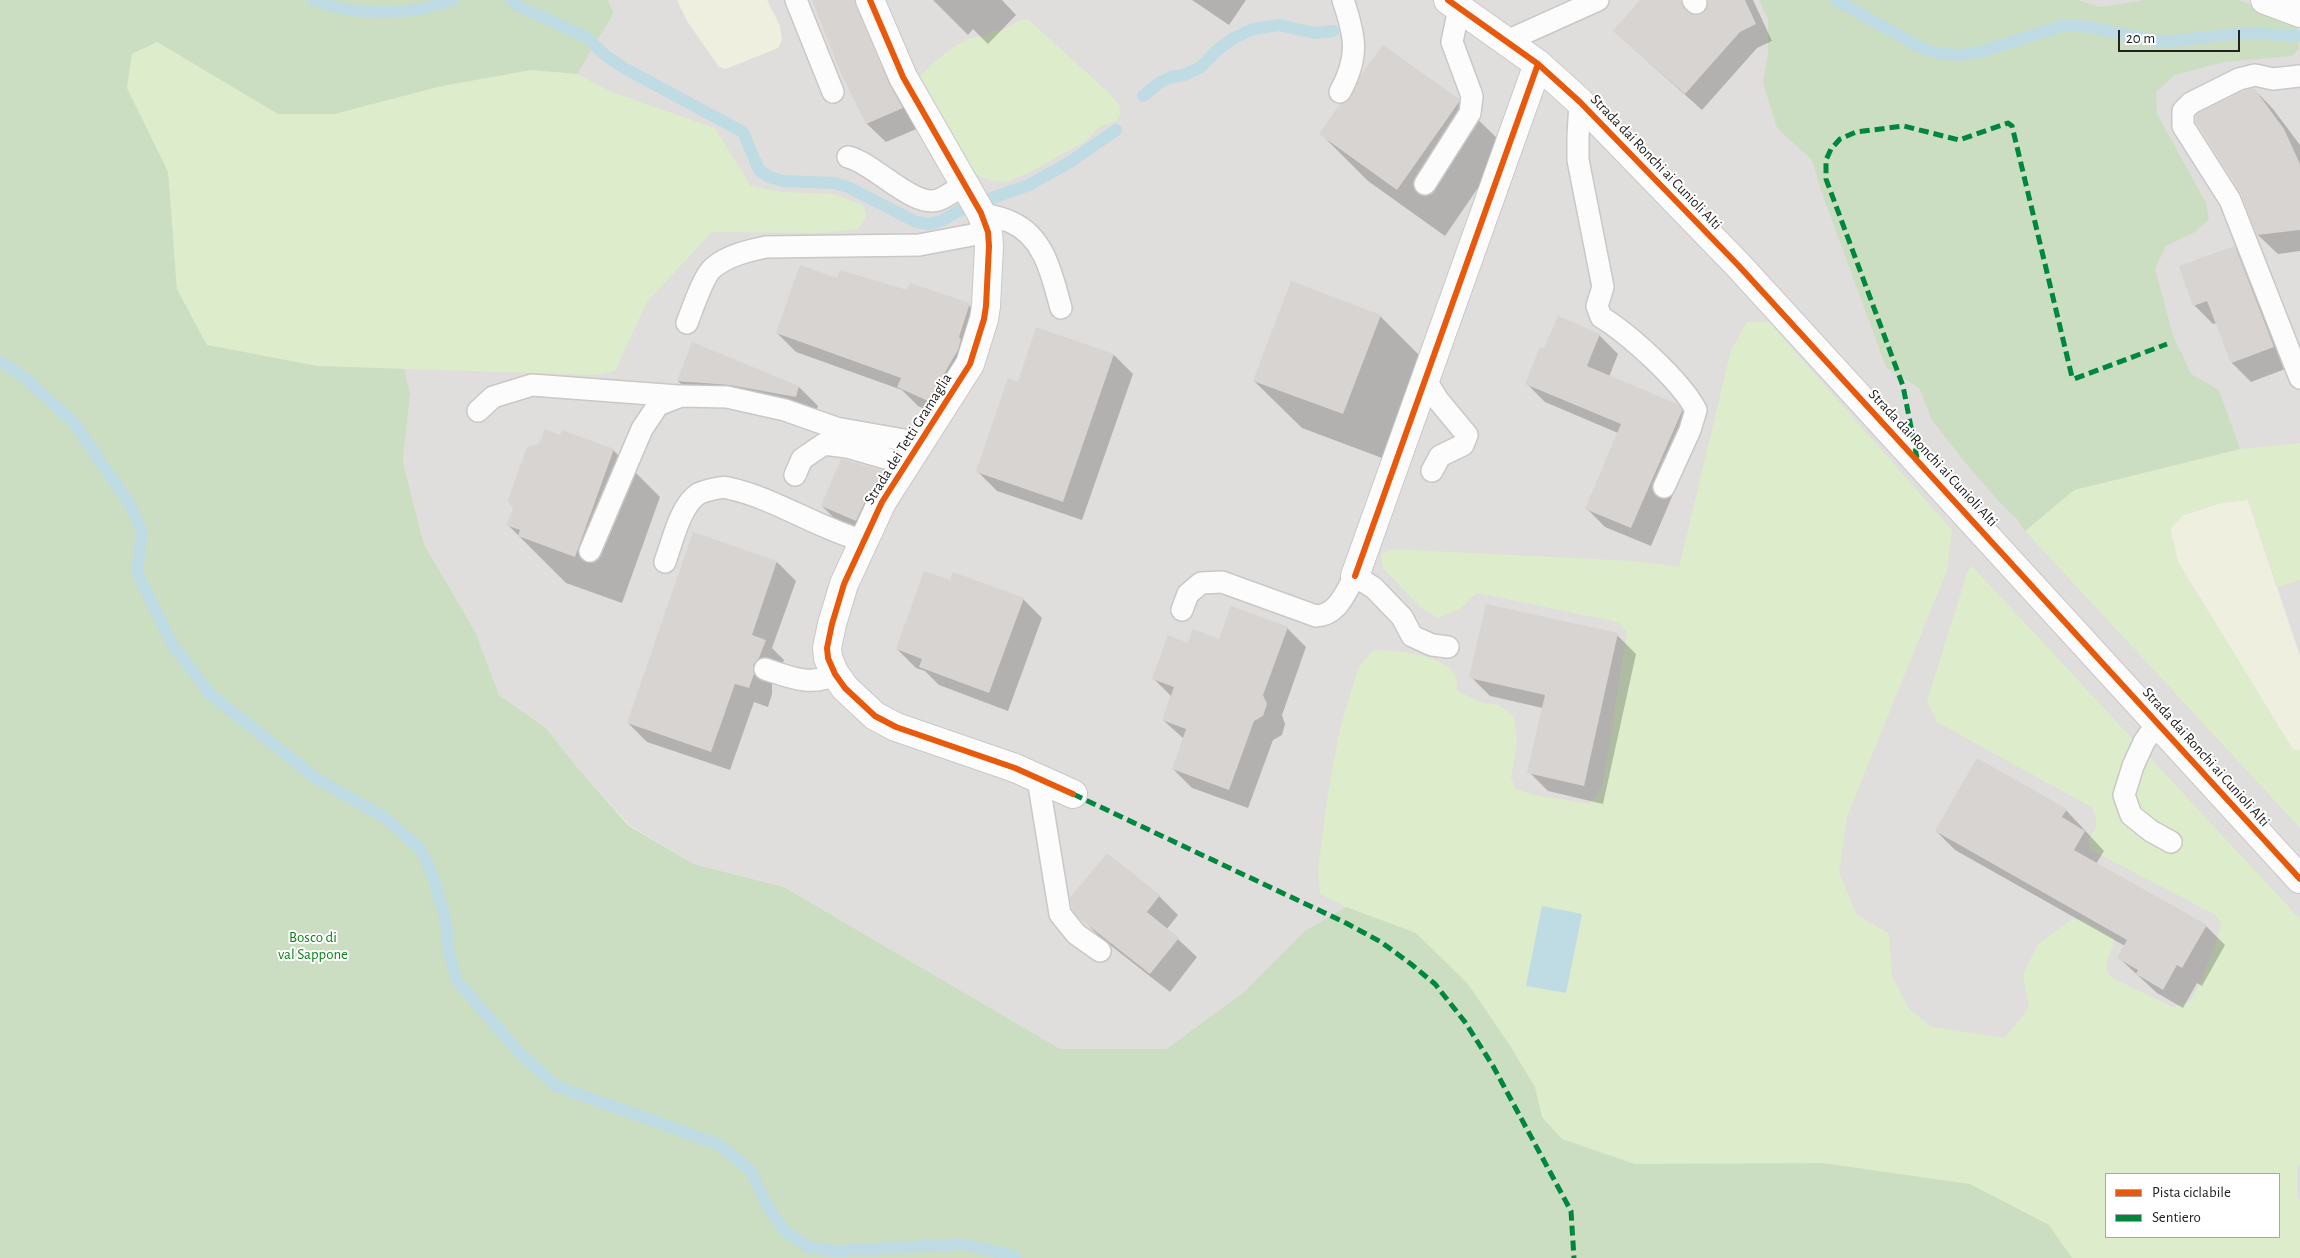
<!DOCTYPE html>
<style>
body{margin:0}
#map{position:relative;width:2300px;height:1258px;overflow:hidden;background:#f0eeeb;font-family:"Alegreya Sans",sans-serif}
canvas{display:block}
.legend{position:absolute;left:2105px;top:1173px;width:175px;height:65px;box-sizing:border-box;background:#fff;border:1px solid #a7a7a7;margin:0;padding:6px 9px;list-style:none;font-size:15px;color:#222}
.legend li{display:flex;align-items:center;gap:10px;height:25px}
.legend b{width:25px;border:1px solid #a7a7a7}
.scale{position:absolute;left:2118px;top:30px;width:122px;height:22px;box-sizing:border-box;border:2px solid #222;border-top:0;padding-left:6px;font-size:15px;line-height:18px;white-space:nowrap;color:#222;-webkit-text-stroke:4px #fff;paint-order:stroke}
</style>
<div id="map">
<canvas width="2300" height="1258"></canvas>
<ul class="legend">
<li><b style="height:6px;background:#e8590c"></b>Pista ciclabile</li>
<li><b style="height:6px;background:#00873e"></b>Sentiero</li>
</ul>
<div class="scale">20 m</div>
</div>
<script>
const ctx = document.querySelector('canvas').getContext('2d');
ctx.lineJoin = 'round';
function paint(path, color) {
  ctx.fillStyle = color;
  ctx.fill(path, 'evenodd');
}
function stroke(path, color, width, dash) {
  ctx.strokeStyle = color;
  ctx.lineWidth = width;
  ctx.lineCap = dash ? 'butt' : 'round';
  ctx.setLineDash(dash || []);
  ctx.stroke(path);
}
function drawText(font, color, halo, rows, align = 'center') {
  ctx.font = font + ' "Alegreya Sans",sans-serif';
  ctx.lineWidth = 4;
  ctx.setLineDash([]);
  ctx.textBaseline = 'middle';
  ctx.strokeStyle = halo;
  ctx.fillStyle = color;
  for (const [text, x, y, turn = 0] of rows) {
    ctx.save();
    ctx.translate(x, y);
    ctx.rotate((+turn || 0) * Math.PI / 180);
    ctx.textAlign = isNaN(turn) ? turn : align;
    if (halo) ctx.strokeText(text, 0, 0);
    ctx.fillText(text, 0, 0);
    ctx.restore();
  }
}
paint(new Path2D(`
 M 608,0 L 2300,0 L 2300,1258 L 2072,1258 L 2049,1225 L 1822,1163 L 1635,1164 L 1562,1139 L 1542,1117 L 1535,1087 L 1509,1044 L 1468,984 L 1416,933 L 1305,932 L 1245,991 L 1166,1049 L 1059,1049 L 784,887 L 694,864 L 630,826 L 577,767 L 546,728 L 499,695 L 476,633 L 424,544 L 403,462 L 410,394 L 207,345 L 127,88 L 213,75 L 437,87 L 531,70 L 576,74 L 614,13 ZM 2106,1174 L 2279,1174 L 2279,1237 L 2106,1237 Z`), '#dfdedc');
paint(new Path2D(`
 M 677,0 L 767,0 L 780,26 L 782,40 L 778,48 L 726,69 L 719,67 L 687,21 Z
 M 2248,500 L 2300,656 L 2300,750 L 2293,750 L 2178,562 L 2170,529 L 2183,515 L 2221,503 Z`), '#efefdf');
paint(new Path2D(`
 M 1020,20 L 1029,20 L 1109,93 L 1119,104 L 1121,113 L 1116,121 L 1099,127 L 1086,141 L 1032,171 L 1007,182 L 989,180 L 975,174 L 964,160 L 917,81 C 925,68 965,33 982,37 L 991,31 L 1001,31 Z
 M 157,42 L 213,75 L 437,87 L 531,70 L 577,74 L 614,93 L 715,128 L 751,186 L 783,192 L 832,194 L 863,205 L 867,216 L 858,229 L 823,233 L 712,232 L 647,302 L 615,371 L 594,375 L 317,366 L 207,345 L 177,289 L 168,172 L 127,88 L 132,54 Z
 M 1747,322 L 1769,322 L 1952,530 L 1947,570 L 1847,817 L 1839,872 L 1856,914 L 1889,934 L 1892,976 L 1909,1009 L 1932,1027 L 2005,1038 L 2029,1007 L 2023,975 L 2038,944 L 2072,919 L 2085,921 L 2114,938 C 2114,954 2099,964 2111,977 L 2172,1007 C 2177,1006 2185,1004 2190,1000 C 2199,992 2218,937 2222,923 L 2214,914 L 2091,850 L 2088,841 L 2097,825 L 2093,808 L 1937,722 L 1927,701 L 1968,570 L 1972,566 L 2300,919 L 2300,1164 L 2297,1167 L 2297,1194 L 2300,1200 L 2300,1258 L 2072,1258 L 2049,1225 L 1822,1163 L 1635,1164 L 1562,1139 L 1542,1117 L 1535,1087 L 1509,1044 L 1468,984 L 1416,933 L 1346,907 L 1320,894 L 1318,870 L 1328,792 L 1340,729 L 1358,668 L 1373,650 C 1392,650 1447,654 1455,676 C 1457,680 1457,686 1457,691 L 1483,703 L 1499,705 L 1514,716 L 1517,742 L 1511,778 L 1516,789 L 1531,794 L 1590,804 L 1603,784 L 1627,632 L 1618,622 L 1477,593 L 1460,609 L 1438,618 L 1421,608 L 1383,568 L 1381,554 L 1391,549 L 1635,561 L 1679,567 L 1731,350 ZM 2106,1174 L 2279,1174 L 2279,1237 L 2106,1237 Z
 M 2300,443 L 2300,580 L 2278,587 L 2248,500 L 2221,503 L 2183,515 L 2170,529 L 2178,562 L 2293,750 L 2300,750 L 2300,828 L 2025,531 L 2074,490 L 2240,449 Z`), '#ddeccb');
paint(new Path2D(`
 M 0,0 L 608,0 L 614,13 L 577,74 L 531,70 L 437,87 L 335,114 L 278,114 L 157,42 L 132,54 L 127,88 L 168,172 L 177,289 L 207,345 L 317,366 L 404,369 L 410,394 L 403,462 L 424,544 L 476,633 L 499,695 L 546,728 L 577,767 L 629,826 L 694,864 L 784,887 L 1060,1049 L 1166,1049 L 1245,991 L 1305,931 L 1346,907 L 1416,933 L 1468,984 L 1509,1044 L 1535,1087 L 1542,1117 L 1562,1139 L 1635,1164 L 1822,1163 L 1970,1184 L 2049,1225 L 2072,1258 L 0,1258 Z
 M 1759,0 L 2078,0 L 2100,7 L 2146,0 L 2239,0 L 2288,18 L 2297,27 L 2299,49 L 2292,56 L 2224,62 L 2175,75 L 2156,92 L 2157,114 L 2206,203 L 2209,219 L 2195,232 L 2166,246 L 2155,269 L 2173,335 L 2191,374 L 2219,390 L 2240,449 L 2074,490 L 2025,531 L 2017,519 L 2000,503 L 1964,461 L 1932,420 L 1919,388 L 1886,367 L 1823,196 L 1812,160 L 1777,128 L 1763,83 L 1768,54 L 1768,19 Z`), '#cbdec1');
paint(new Path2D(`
 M 1542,906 L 1582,914 L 1566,993 L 1526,986 Z`), '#bfdbe3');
paint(new Path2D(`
 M 813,0 L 870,0 L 921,127 L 886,142 L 867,124 Z
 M 933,0 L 1002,0 L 1016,15 L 988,44 L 973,29 L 968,35 Z
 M 1192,0 L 1246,0 L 1229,25 Z
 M 1642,0 L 1663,0 L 1681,6 L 1689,14 L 1699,16 L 1705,13 L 1709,0 L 1753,0 L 1772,41 L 1757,48 L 1702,110 L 1614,31 Z
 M 2254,89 L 2273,109 L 2300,145 L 2300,251 L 2278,254 L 2258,235 Z
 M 1458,100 L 1506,147 L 1445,236 L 1368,181 L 1321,134 Z
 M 2234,247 L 2253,266 L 2293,366 L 2251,382 L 2232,363 L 2217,323 L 2213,324 L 2194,305 Z
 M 837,279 L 969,305 L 988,324 L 947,419 L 918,406 L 902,390 L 796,352 L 777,333 Z
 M 1380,316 L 1427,363 L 1390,461 L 1302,428 L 1254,381 Z
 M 1599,335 L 1618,354 L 1609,377 L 1677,405 L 1700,431 L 1651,546 L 1605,527 L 1586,508 L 1618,433 L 1545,402 L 1526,383 L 1545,350 Z
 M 1114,355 L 1133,374 L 1082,520 L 997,491 L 978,472 L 1018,383 Z
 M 678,381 L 799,387 L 818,406 L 815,415 L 697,400 Z
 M 613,450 L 660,497 L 622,603 L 566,583 L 508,525 Z
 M 883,472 L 902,490 L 875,540 L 841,525 L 822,506 Z
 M 777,562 L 796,581 L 772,648 L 784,660 L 778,677 L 772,684 L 772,694 L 768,707 L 754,702 L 730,770 L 647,742 L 628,723 Z
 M 951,582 L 1023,599 L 1042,618 L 1008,711 L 939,685 L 925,671 L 916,668 L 897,649 Z
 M 1287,628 L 1306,647 L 1282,715 L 1285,724 L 1282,735 L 1273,740 L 1248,808 L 1192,788 L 1173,769 L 1184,739 L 1163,720 L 1172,697 L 1154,679 L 1189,645 Z
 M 1617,635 L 1636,654 L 1603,804 L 1548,791 L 1529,772 L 1543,708 L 1490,696 L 1471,677 Z
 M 1977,759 L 2066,810 L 2104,851 L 2096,864 L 2206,926 L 2225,945 L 2202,986 L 2197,983 L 2183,1008 L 2157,993 L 2119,958 L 2125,946 L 1955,850 L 1936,831 Z
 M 1159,896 L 1178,915 L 1167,929 L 1197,957 L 1170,992 L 1100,937 L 1080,917 Z`), '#0003');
stroke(new Path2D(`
 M 313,0 C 357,17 408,16 453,0
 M 511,0 L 516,5 L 586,37 L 606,56 L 626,69 L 743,132 L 759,170 L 769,177 L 783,181 L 834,183 L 848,187 L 916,222 L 929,224 L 941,221 L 964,208 L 1029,185 L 1070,162 L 1116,130
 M 1836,0 L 1925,50 L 1942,54 L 1960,55 L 1979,52 L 2063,26 L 2083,26 L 2163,42 L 2245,33 L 2300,36
 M 1143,96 L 1159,83 L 1171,77 L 1184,75 L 1201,67 L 1215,52 L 1232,39 L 1253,29 L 1279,25 L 1315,33 L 1333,31
 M 0,361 L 24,377 L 75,424 L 131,506 L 142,532 L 137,572 L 172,644 L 210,694 L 317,779 L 384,817 L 420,849 L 432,873 L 446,921 L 448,949 L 457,981 L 517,1050 L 556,1086 L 718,1144 L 751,1171 L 768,1207 L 786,1232 L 808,1247 L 836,1251 L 962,1244 L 1011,1255 L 1016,1258`), '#bfdbe3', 12);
paint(new Path2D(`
 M 812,0 L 855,0 L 889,83 L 903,108 L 866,124 L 840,71 Z
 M 1640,0 L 1681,0 L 1684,9 L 1693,15 L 1700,15 L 1705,11 L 1708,0 L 1745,0 L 1756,24 L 1740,32 L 1685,94 L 1613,31 Z
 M 1383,45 L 1459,99 L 1459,102 L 1397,190 L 1319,134 L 1340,104 L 1347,103 L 1351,98 L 1361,75 Z
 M 2254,88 L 2284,129 L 2300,164 L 2300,230 L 2257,235 L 2241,193 L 2196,122 L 2196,116 L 2198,113 L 2243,91 Z
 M 2235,246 L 2274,347 L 2231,363 L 2207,301 L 2193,306 L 2179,266 Z
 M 800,265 L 837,278 L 840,270 L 907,290 L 910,283 L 970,303 L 959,337 L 961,339 L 958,350 L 928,401 L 897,387 L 901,378 L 776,333 Z
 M 1291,281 L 1381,315 L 1343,414 L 1253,381 Z
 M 1558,316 L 1600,334 L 1587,366 L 1677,404 L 1682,411 L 1631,528 L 1585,509 L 1621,424 L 1525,384 L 1540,347 L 1544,348 Z
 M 1036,327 L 1114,354 L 1063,502 L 976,472 L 1008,378 L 1018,382 Z
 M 692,342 L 799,386 L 796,397 L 730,385 L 677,381 Z
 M 545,429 L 560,435 L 562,430 L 614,449 L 575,557 L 518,536 L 520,530 L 506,525 L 513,509 L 508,500 L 527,447 L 539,444 Z
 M 841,459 L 884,471 L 868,495 L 856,521 L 821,506 Z
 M 693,532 L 777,561 L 752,635 L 766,640 L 759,658 L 753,665 L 754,674 L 749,688 L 735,684 L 711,752 L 627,723 Z
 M 924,571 L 950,580 L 953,572 L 1024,598 L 989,693 L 919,667 L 922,659 L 896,649 Z
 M 1486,604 L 1618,633 L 1584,786 L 1527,773 L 1545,695 L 1469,678 Z
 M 1231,606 L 1288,627 L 1263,695 L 1267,704 L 1263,716 L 1254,721 L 1229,790 L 1172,769 L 1186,729 L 1162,720 L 1174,687 L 1152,679 L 1168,635 L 1188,643 L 1193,629 L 1219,639 Z
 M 1977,758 L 2067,809 L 2062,817 L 2085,831 L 2074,850 L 2207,925 L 2182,968 L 2177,965 L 2163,990 L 2136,974 L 2138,970 L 2117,958 L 2127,940 L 1935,831 Z
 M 1107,853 L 1160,895 L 1147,912 L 1179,938 L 1150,974 L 1079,918 L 1072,909 L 1070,898 Z`), '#d7d4d2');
const lane = new Path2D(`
 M 796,0 L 833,92
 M 1693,0 L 1696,3
 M 1507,41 L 1598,0
 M 2300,76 L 2273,79 L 2255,75 L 2239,79 L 2191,103 L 2183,111 L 2183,126 L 2230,200 L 2300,378
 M 1340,92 C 1359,57 1356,38 1343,0
 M 1580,102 L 1578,136 L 1578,160 L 1603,287 L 1597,306 L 1601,317 C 1629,334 1681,381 1696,410 L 1690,430 L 1664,487
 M 848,157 C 874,163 913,208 938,200 C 947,197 956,189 965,185
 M 1425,184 L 1470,113 L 1472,96 L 1452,42 L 1459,8
 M 981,213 C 991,216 1002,218 1011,222 C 1045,237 1052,276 1061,308
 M 687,323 C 692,310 704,274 714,267 C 729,255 748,251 766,247 L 919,245 L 988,232
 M 1425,379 L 1438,400 L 1467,435 L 1463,445 L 1440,456 L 1432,471
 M 478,411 L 493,397 L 532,385 L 678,396
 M 795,475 L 802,459 L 824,444 L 847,447 L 906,464
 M 590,551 L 642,429 L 658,405 L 681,396 L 727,397 L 785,410 L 836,428 L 921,443
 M 665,562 C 672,543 680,506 698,494 C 704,491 722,486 728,488 C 775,498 817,528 864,541
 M 1182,610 L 1188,594 L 1201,583 L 1222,582 L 1316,616 C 1338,615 1345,593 1355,576 L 1374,588 L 1402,617 L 1412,636 L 1432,645 L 1448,647
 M 765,669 C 789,677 812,687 835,674
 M 2158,722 L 2144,742 L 2133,766 L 2124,795 L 2131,815 L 2151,831 L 2171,842
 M 1038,779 L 1060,914 L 1076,934 L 1100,951`);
const street = new Path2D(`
 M 870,0 L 903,77 L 981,213 L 988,232 L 989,246 L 986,306 L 984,319 L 970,364 L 882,502 L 844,584 L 832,624 L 827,648 L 828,658 L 835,674 L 845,688 L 875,716 L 896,727 L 1015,768 L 1073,794
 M 1448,0 L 1538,64 L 1580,102 L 1738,265 L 2300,879
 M 2265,0 L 2300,13
 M 1355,576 L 1538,64`);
stroke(lane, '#c9c8c7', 24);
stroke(street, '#c9c8c7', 30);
stroke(lane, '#fdfcfc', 21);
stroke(street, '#fdfcfc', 28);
stroke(new Path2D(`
 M 1917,458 L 1903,386 L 1826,179 L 1826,160 L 1831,149 L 1840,139 L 1856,132 L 1904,126 L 1959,140 L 2008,123 L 2012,126 L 2072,377 L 2074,379 L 2167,344
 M 1073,794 L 1346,923 L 1381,942 L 1411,964 L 1435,984 L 1465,1022 L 1493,1066 L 1571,1211 L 1574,1258`), '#00873e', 5, [10, 5]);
stroke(new Path2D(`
 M 870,0 L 903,77 L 981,213 L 988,232 L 989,246 L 986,306 L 984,319 L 970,364 L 882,502 L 844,584 L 832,624 L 827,648 L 828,658 L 835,674 L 845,688 L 875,716 L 896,727 L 1015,768 L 1073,794
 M 1448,0 L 1538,64 L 1580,102 L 1738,265 L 2300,879
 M 1355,576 L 1538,64`), '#e8590c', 6);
drawText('15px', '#222', '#fff', [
 ["Strada dai Ronchi ai Cunioli Alti",1656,162,46],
 ["Strada dei Tetti Gramaglia",908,439,-58],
 ["Strada dai Ronchi ai Cunioli Alti",1933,458,47],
 ["Strada dai Ronchi ai Cunioli Alti",2206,757,48]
]);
drawText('15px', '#0c8416', '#fff', [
 ["Bosco di",313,937],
 ["val Sappone",313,954]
]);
</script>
